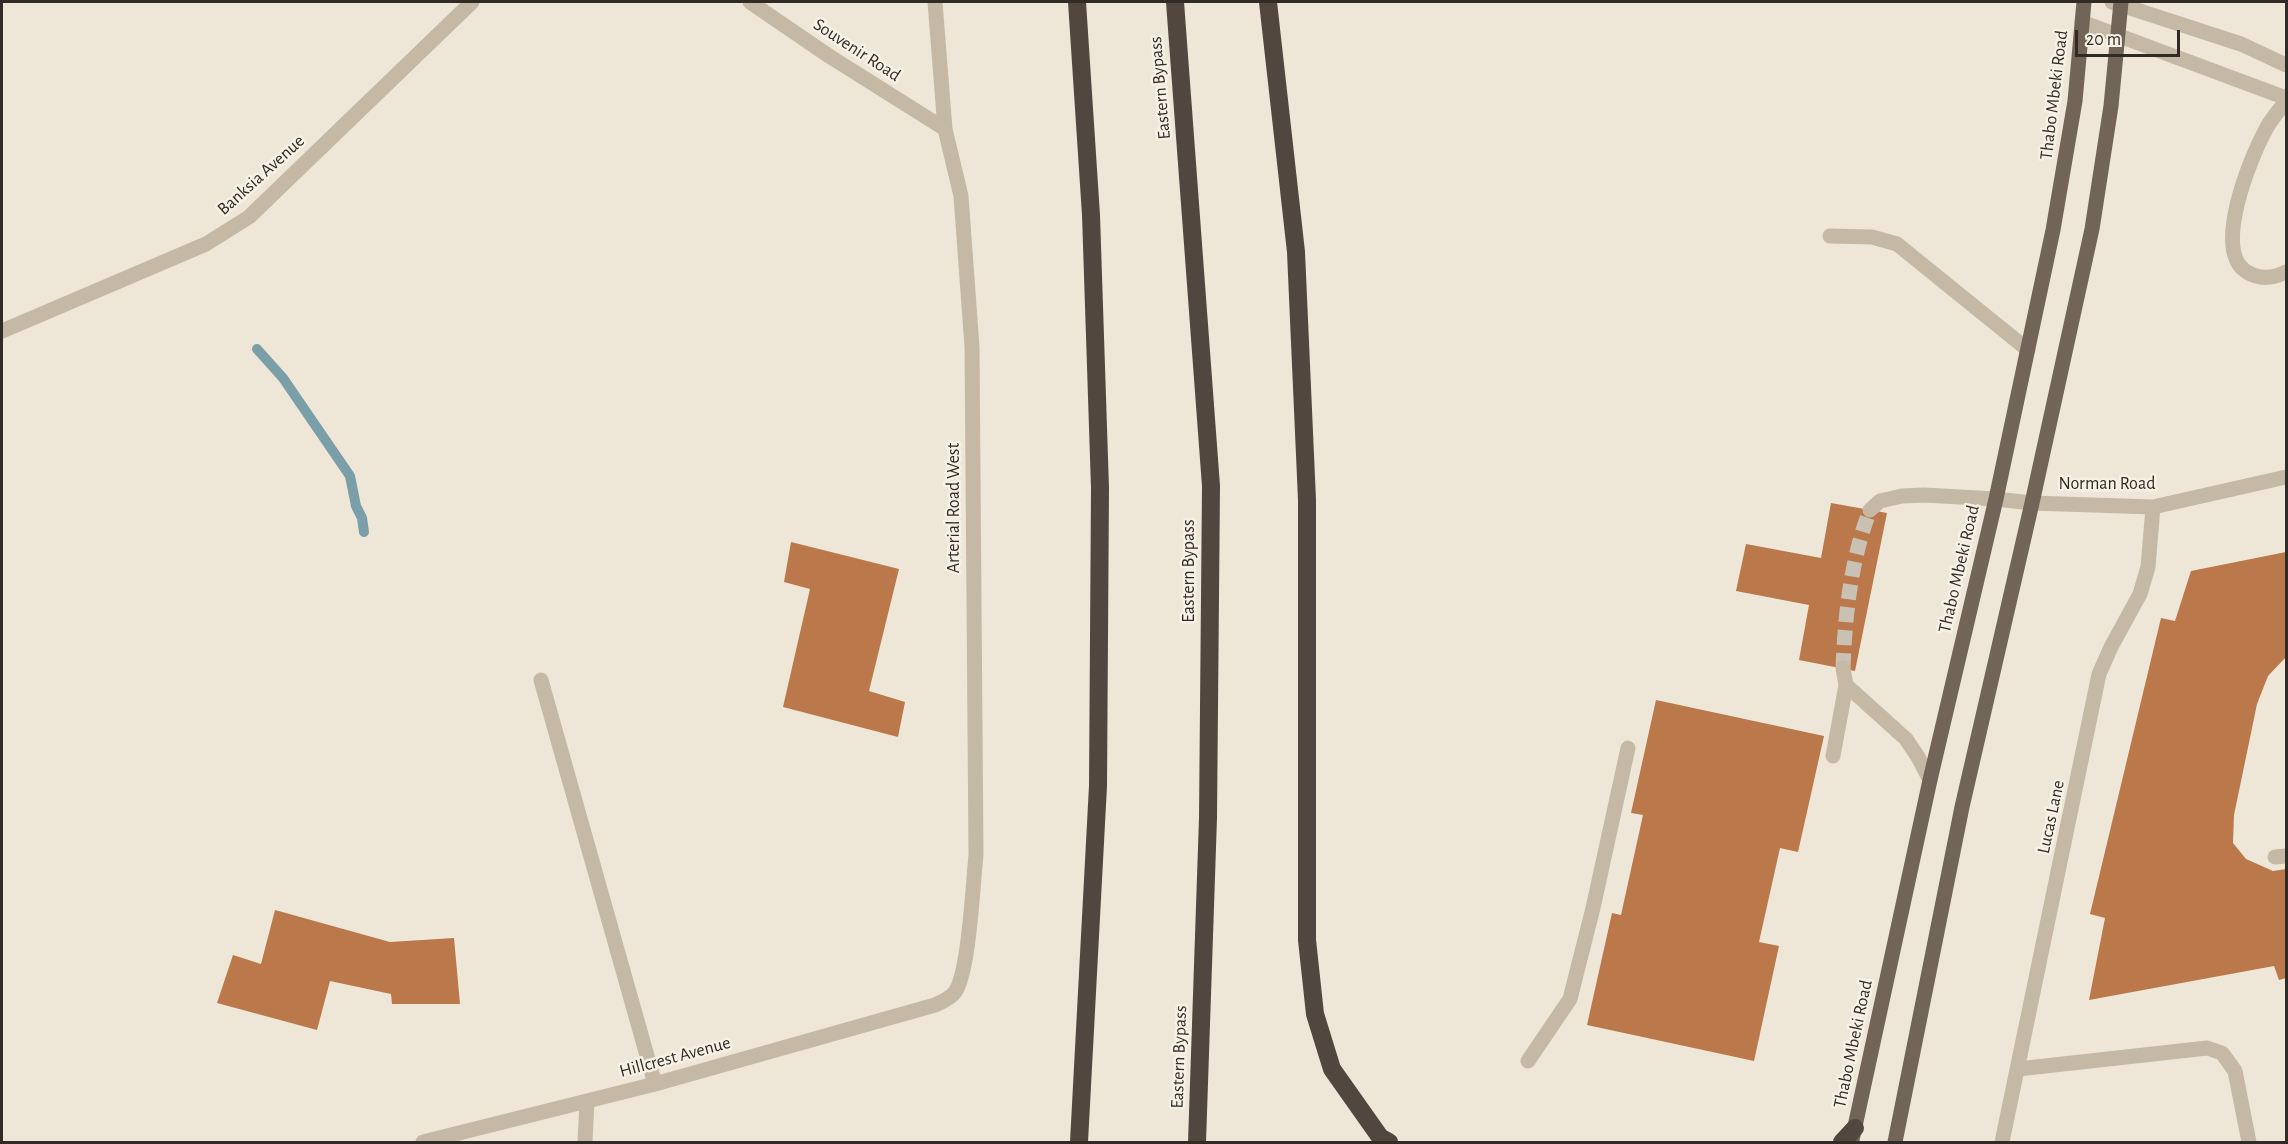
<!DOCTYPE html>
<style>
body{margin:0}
#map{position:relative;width:2288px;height:1144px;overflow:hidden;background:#eee7d8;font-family:"Alegreya Sans",sans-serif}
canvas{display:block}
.frame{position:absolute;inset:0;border:3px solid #312b26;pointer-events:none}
.scale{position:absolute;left:2075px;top:30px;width:105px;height:27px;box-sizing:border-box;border:3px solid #312b26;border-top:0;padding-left:8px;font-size:18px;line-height:21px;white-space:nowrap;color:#312b26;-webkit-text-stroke:4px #f6f1e4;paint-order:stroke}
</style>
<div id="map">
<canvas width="2288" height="1144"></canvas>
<div class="frame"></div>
<div class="scale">20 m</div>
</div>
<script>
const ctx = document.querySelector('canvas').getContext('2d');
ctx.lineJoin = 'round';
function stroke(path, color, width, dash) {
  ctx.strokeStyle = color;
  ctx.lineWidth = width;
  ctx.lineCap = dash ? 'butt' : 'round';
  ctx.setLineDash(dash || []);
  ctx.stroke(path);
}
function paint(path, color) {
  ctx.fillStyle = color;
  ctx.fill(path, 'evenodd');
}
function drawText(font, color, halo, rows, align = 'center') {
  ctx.font = font + ' "Alegreya Sans",sans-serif';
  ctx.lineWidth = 5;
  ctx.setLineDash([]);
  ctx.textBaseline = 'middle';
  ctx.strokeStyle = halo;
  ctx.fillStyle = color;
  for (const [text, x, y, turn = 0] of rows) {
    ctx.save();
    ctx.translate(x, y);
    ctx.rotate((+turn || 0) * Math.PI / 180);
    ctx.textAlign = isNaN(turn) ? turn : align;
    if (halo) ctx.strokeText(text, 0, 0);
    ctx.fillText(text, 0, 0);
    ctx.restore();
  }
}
stroke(new Path2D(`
 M 257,349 L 283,378 L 350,476 L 356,506 L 362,518 L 364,532`), '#7a9fa8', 10);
paint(new Path2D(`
 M 1831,503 L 1887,513 L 1855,671 L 1799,660 L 1809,605 L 1736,591 L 1746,544 L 1821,558 Z
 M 791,542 L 899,569 L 869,691 L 905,702 L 898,737 L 783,707 L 810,589 L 784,582 Z
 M 2286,552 L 2286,657 L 2268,676 L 2257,704 L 2234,815 L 2233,843 L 2246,859 L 2273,871 L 2286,869 L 2286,978 L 2279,980 L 2274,966 L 2089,1000 L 2105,918 L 2090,914 L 2161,618 L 2175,621 L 2191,571 Z
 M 1656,700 L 1824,736 L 1798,852 L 1780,848 L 1759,942 L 1779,946 L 1754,1061 L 1587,1025 L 1612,913 L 1621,915 L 1643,815 L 1631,813 Z
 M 275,910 L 390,942 L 454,938 L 460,1004 L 392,1004 L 391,994 L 330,981 L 317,1030 L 217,1003 L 233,955 L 261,964 Z`), '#ba784b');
stroke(new Path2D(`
 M 1843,668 C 1845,615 1851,559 1870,510`), '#c8c1b4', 15, [15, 8]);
stroke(new Path2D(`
 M 750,2 L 829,56 L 945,129
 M 2112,2 L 2241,44 L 2286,65
 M 2082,22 L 2286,98
 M 2286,101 C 2279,111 2270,120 2265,131 C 2250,159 2212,251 2247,272 C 2260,280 2274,278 2286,272
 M 1830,236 L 1872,237 L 1897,244 L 2028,350
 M 2,331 L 206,244 L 249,217 L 472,2
 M 1870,510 L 1880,501 L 1902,496 L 1924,495 L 1996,499 L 2032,503 L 2153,507 L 2286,477
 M 541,680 L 655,1084
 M 1846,685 L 1906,739 L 1918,757 L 1930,780
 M 1833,756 L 1846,685 L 1843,668
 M 2275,857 L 2286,856
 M 1528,1061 L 1570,999 L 1593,908 L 1628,748
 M 2018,1069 L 2207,1048 L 2222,1053 L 2235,1071 L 2249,1142
 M 423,1142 L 655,1084 L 935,1005 C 942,1002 951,998 955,992 C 969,973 973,882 976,855 L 972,347 L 961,196 L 945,129 L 935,2
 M 585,1142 L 587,1101
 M 2002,1142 L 2099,674 L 2111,647 L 2140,594 L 2148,567 L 2153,507`), '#c5b9a6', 15);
stroke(new Path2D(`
 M 1852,1140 L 1930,780 L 1996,499 L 2053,230 L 2075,101 L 2084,2
 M 1895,1142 L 1962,807 L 2032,503 L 2092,229 L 2111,106 L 2121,2`), '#726558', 15);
stroke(new Path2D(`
 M 1077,2 L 1091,215 L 1100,488 L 1098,786 L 1079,1142
 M 1175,2 L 1211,486 L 1208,818 L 1197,1142
 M 1268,2 L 1296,252 L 1307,500 L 1307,940 L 1315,1014 L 1332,1069 L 1380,1137 L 1389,1142
 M 1842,1142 L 1855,1128`), '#52473e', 18);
drawText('18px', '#312b26', '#f6f1e4', [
 ["Souvenir Road",857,50,33],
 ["Eastern Bypass",1160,88,-95],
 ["Thabo Mbeki Road",2054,95,-83],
 ["Banksia Avenue",261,175,-42],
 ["Norman Road",2107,484],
 ["Arterial Road West",954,508,-90],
 ["Thabo Mbeki Road",1959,569,-77],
 ["Eastern Bypass",1189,571,-90],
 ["Lucas Lane",2051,817,-78],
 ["Thabo Mbeki Road",1853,1044,-78],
 ["Hillcrest Avenue",675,1057,-15],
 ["Eastern Bypass",1179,1057,-88]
]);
</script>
